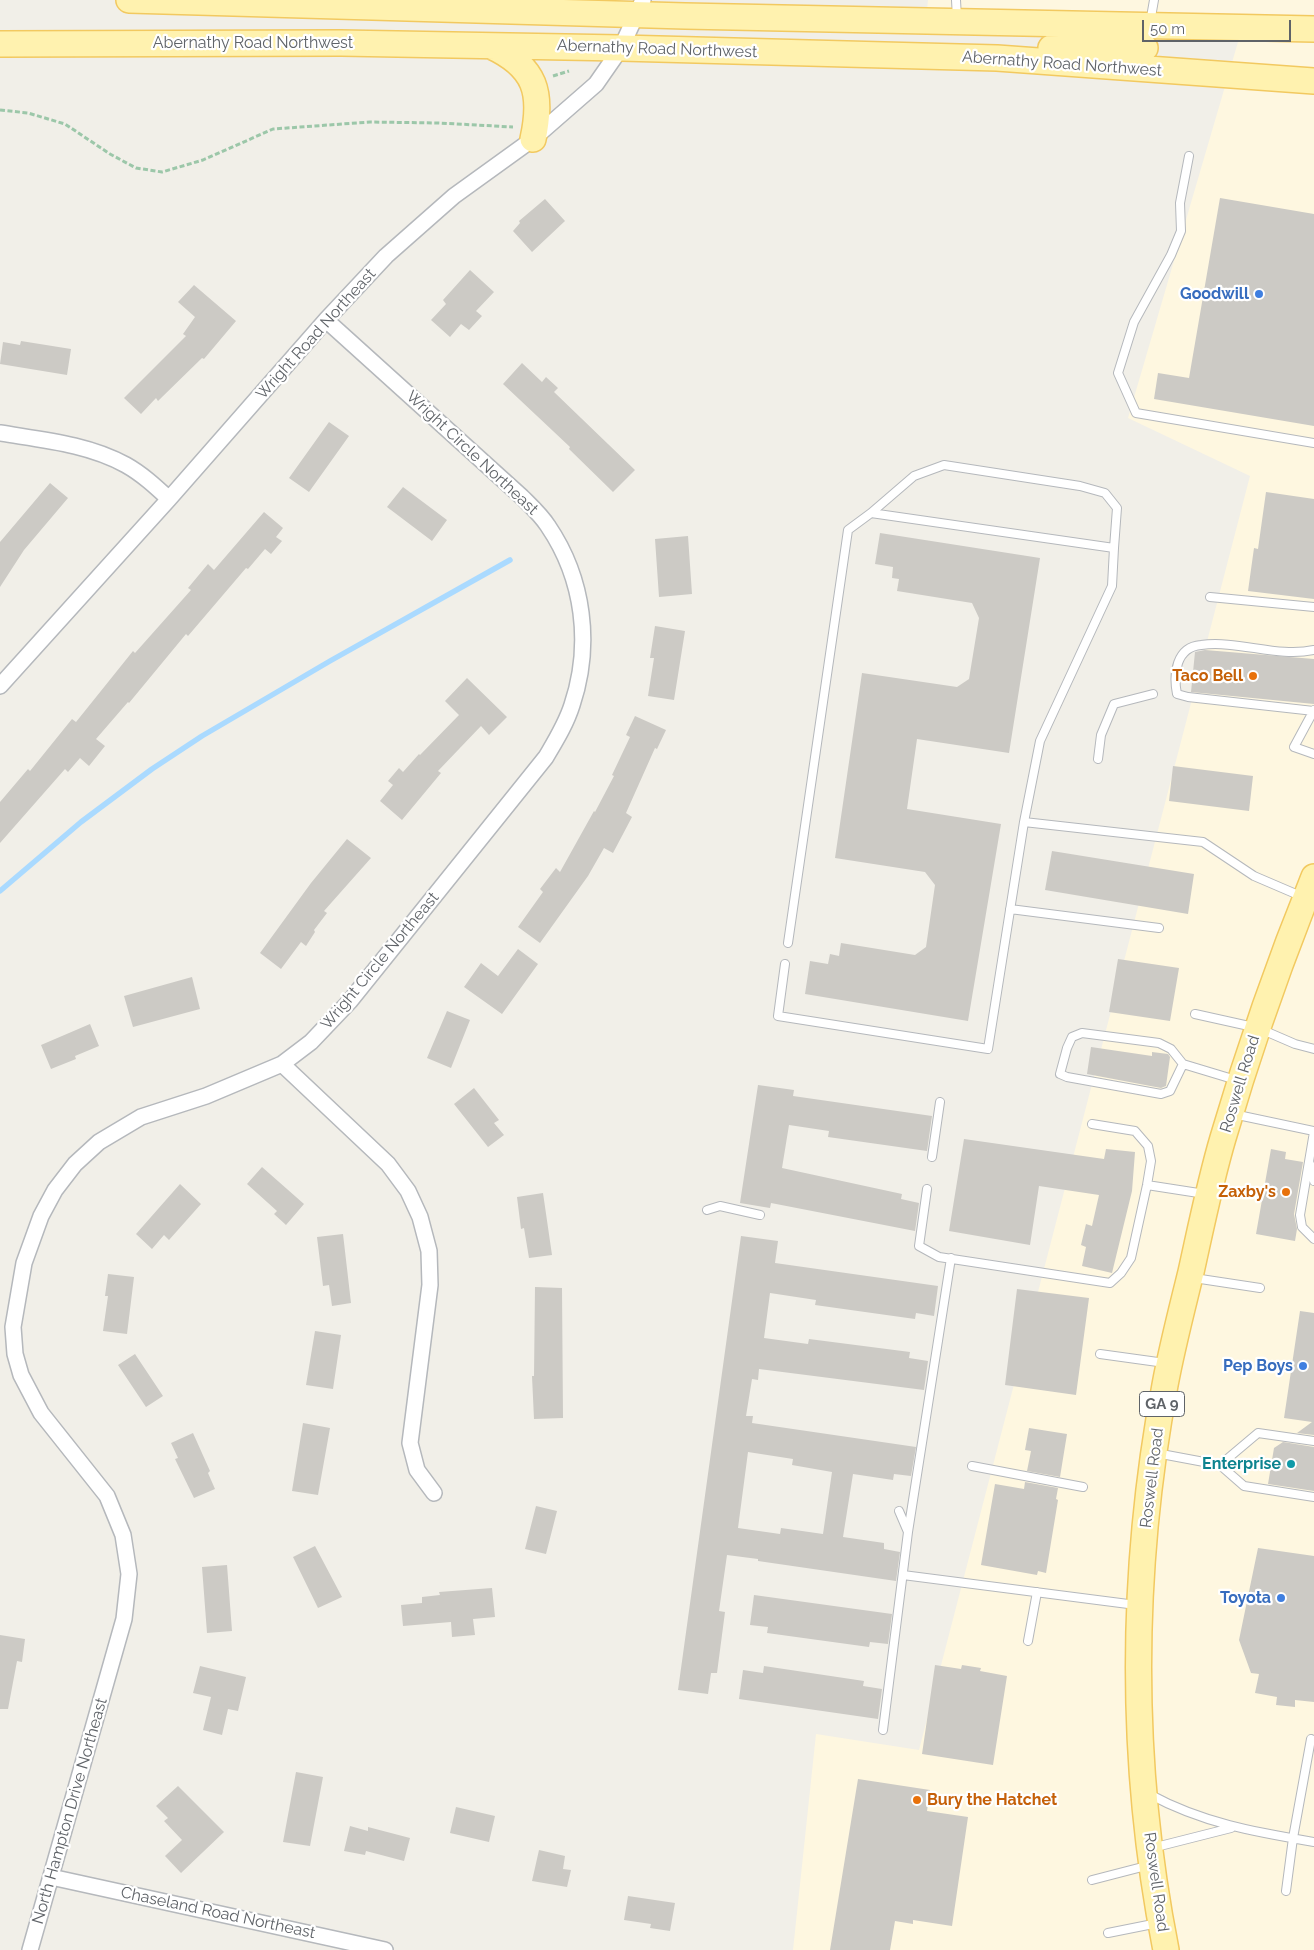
<!DOCTYPE html>
<style>
body{margin:0}
#map{position:relative;width:1314px;height:1950px;overflow:hidden;background:#f1efe8;font-family:Raleway,sans-serif}
canvas{display:block}
.scale{position:absolute;left:1142px;top:20px;width:149px;height:22px;box-sizing:border-box;border:2px solid #5f6368;border-top:0;padding-left:6px;font-size:15px;line-height:18px;white-space:nowrap;color:#5f6368;-webkit-text-stroke:4px #fff;paint-order:stroke}
</style>
<div id="map">
<canvas width="1314" height="1950"></canvas>
<div class="scale">50 m</div>
</div>
<script>
const ctx = document.querySelector('canvas').getContext('2d');
ctx.lineJoin = 'round';
function paint(path, color) {
  ctx.fillStyle = color;
  ctx.fill(path, 'evenodd');
}
function stroke(path, color, width, dash) {
  ctx.strokeStyle = color;
  ctx.lineWidth = width;
  ctx.lineCap = dash ? 'butt' : 'round';
  ctx.setLineDash(dash || []);
  ctx.stroke(path);
}
function drawText(font, color, halo, rows, align = 'center') {
  ctx.font = font + ' Raleway,sans-serif';
  ctx.lineWidth = 4.5;
  ctx.setLineDash([]);
  ctx.textBaseline = 'middle';
  ctx.strokeStyle = halo;
  ctx.fillStyle = color;
  for (const [text, x, y, turn = 0] of rows) {
    ctx.save();
    ctx.translate(x, y);
    ctx.rotate((+turn || 0) * Math.PI / 180);
    ctx.textAlign = isNaN(turn) ? turn : align;
    if (halo) ctx.strokeText(text, 0, 0);
    ctx.fillText(text, 0, 0);
    ctx.restore();
  }
}
paint(new Path2D(`
 M 928,0 L 1314,0 L 1314,1950 L 793,1950 L 816,1734 L 919,1750 L 1250,476 L 1128,418 L 1238,42 L 925,31 Z`), '#fef7e0');
stroke(new Path2D(`
 M 0,891 L 81,822 L 152,769 L 202,736 L 330,661 L 510,560`), '#aadaff', 5.5);
paint(new Path2D(`
 M 1220,198 L 1314,214 L 1314,426 L 1154,399 L 1158,373 L 1189,378 Z
 M 545,199 L 565,221 L 532,252 L 513,231 L 520,223 L 519,221 Z
 M 470,270 L 494,292 L 476,311 L 482,316 L 469,330 L 461,324 L 450,337 L 431,320 L 446,304 L 443,300 Z
 M 194,285 L 236,321 L 204,359 L 202,358 L 158,401 L 156,398 L 141,414 L 124,398 L 186,336 L 183,334 L 195,317 L 178,302 Z
 M 21,341 L 71,349 L 67,375 L 0,364 L 3,342 L 20,345 Z
 M 522,363 L 542,382 L 546,377 L 558,388 L 554,392 L 635,470 L 613,492 L 569,449 L 570,447 L 503,384 Z
 M 329,422 L 349,436 L 309,492 L 289,478 Z
 M 50,483 L 68,498 L 24,550 L 0,587 L 0,542 Z
 M 403,487 L 447,520 L 432,541 L 387,507 Z
 M 1266,492 L 1314,499 L 1314,599 L 1248,591 L 1254,548 L 1258,549 Z
 M 264,512 L 283,528 L 276,537 L 282,541 L 271,554 L 265,549 L 248,569 L 246,568 L 188,636 L 186,634 L 129,703 L 128,702 L 96,739 L 105,746 L 89,766 L 80,758 L 68,772 L 65,769 L 0,843 L 0,802 L 28,769 L 30,771 L 72,719 L 76,722 L 133,651 L 135,653 L 191,590 L 188,588 L 208,564 L 214,570 Z
 M 880,533 L 1040,558 L 1009,753 L 917,739 L 907,809 L 1001,824 L 968,1021 L 805,994 L 810,961 L 828,964 L 830,954 L 839,956 L 841,943 L 915,955 L 926,947 L 935,885 L 925,872 L 835,858 L 862,673 L 957,687 L 969,679 L 979,618 L 972,603 L 897,591 L 899,579 L 892,578 L 893,567 L 875,564 Z
 M 688,536 L 692,594 L 659,597 L 655,539 Z
 M 655,626 L 685,631 L 674,700 L 648,696 L 654,658 L 650,658 Z
 M 1205,650 L 1314,659 L 1314,704 L 1191,692 L 1195,652 Z
 M 467,678 L 507,717 L 489,735 L 481,726 L 438,771 L 441,773 L 402,820 L 380,801 L 393,785 L 388,781 L 399,768 L 403,772 L 419,754 L 420,755 L 459,715 L 445,701 Z
 M 635,716 L 666,730 L 657,749 L 655,748 L 626,813 L 632,817 L 613,853 L 604,848 L 588,876 L 540,943 L 518,927 L 543,892 L 540,889 L 556,868 L 560,872 L 594,811 L 595,812 L 614,776 L 612,775 L 630,737 L 626,735 Z
 M 1173,766 L 1253,776 L 1249,811 L 1169,801 Z
 M 347,839 L 371,858 L 324,911 L 327,913 L 314,930 L 315,932 L 306,946 L 301,942 L 281,969 L 260,953 L 311,883 Z
 M 1052,851 L 1194,874 L 1188,914 L 1045,890 Z
 M 518,949 L 538,964 L 502,1014 L 464,987 L 481,963 L 498,976 Z
 M 1118,959 L 1179,968 L 1170,1021 L 1109,1012 Z
 M 192,977 L 200,1009 L 133,1027 L 124,996 Z
 M 447,1011 L 470,1020 L 451,1068 L 427,1058 Z
 M 90,1024 L 99,1046 L 75,1056 L 76,1059 L 51,1069 L 41,1045 Z
 M 1091,1047 L 1152,1056 L 1152,1052 L 1168,1054 L 1170,1057 L 1166,1086 L 1161,1088 L 1087,1074 Z
 M 758,1085 L 794,1090 L 793,1096 L 932,1116 L 927,1151 L 828,1137 L 829,1131 L 789,1125 L 782,1168 L 902,1194 L 901,1199 L 919,1203 L 915,1231 L 771,1203 L 770,1208 L 740,1203 Z
 M 474,1088 L 499,1120 L 494,1123 L 504,1135 L 488,1147 L 454,1104 Z
 M 964,1139 L 1104,1159 L 1106,1149 L 1135,1152 L 1132,1191 L 1112,1273 L 1082,1266 L 1086,1247 L 1081,1245 L 1086,1224 L 1092,1226 L 1099,1195 L 1039,1186 L 1030,1245 L 949,1231 Z
 M 1271,1149 L 1286,1152 L 1285,1159 L 1303,1162 L 1294,1214 L 1297,1229 L 1295,1241 L 1256,1234 Z
 M 262,1167 L 304,1204 L 286,1225 L 274,1214 L 277,1211 L 247,1184 Z
 M 180,1184 L 201,1204 L 169,1240 L 164,1235 L 152,1249 L 136,1234 Z
 M 543,1193 L 552,1255 L 529,1258 L 524,1228 L 521,1229 L 517,1197 Z
 M 343,1234 L 351,1303 L 332,1306 L 329,1285 L 323,1286 L 317,1237 Z
 M 741,1236 L 778,1241 L 775,1263 L 938,1286 L 934,1316 L 916,1313 L 915,1319 L 815,1305 L 816,1300 L 770,1293 L 764,1338 L 808,1344 L 809,1339 L 910,1352 L 909,1358 L 928,1361 L 924,1390 L 759,1369 L 758,1380 L 752,1379 L 746,1416 L 753,1416 L 752,1423 L 916,1447 L 911,1476 L 894,1474 L 893,1480 L 853,1474 L 843,1537 L 884,1543 L 884,1549 L 900,1552 L 896,1581 L 758,1561 L 758,1559 L 727,1555 L 719,1611 L 725,1612 L 717,1673 L 711,1673 L 708,1694 L 678,1690 ZM 748,1452 L 793,1459 L 792,1465 L 832,1472 L 823,1534 L 781,1528 L 780,1534 L 738,1528 Z
 M 108,1274 L 134,1277 L 127,1334 L 103,1331 L 108,1296 L 105,1296 Z
 M 535,1287 L 562,1288 L 563,1418 L 534,1419 L 532,1376 L 534,1376 Z
 M 1017,1289 L 1089,1298 L 1076,1395 L 1005,1385 Z
 M 1300,1311 L 1314,1313 L 1314,1435 L 1297,1433 L 1312,1422 L 1284,1418 Z
 M 315,1331 L 341,1335 L 333,1389 L 306,1385 Z
 M 135,1354 L 163,1396 L 146,1407 L 118,1365 Z
 M 303,1423 L 330,1428 L 318,1495 L 292,1491 Z
 M 1029,1428 L 1067,1434 L 1060,1477 L 1027,1471 L 1031,1451 L 1025,1450 Z
 M 193,1433 L 210,1471 L 208,1473 L 215,1489 L 194,1498 L 175,1459 L 178,1458 L 171,1443 Z
 M 1283,1442 L 1314,1447 L 1314,1491 L 1268,1484 L 1274,1448 Z
 M 1025,1482 L 1058,1488 L 1056,1499 L 1058,1500 L 1046,1573 L 1038,1571 L 1037,1575 L 981,1565 L 995,1484 L 1024,1489 Z
 M 536,1506 L 557,1511 L 546,1554 L 525,1549 Z
 M 315,1546 L 342,1597 L 318,1608 L 293,1557 Z
 M 1258,1548 L 1314,1556 L 1314,1702 L 1295,1700 L 1295,1707 L 1276,1705 L 1277,1697 L 1255,1693 L 1259,1674 L 1251,1673 L 1239,1640 Z
 M 227,1565 L 232,1631 L 207,1633 L 202,1567 Z
 M 492,1588 L 495,1617 L 473,1619 L 475,1635 L 452,1637 L 451,1622 L 403,1626 L 401,1605 L 422,1603 L 422,1597 L 440,1595 L 439,1592 Z
 M 754,1595 L 892,1614 L 888,1644 L 870,1642 L 869,1647 L 767,1633 L 768,1627 L 750,1625 Z
 M 0,1635 L 25,1639 L 22,1662 L 17,1661 L 8,1709 L 0,1709 Z
 M 935,1665 L 961,1669 L 962,1665 L 981,1668 L 980,1671 L 1007,1676 L 993,1765 L 922,1754 Z
 M 200,1666 L 246,1677 L 238,1711 L 228,1709 L 222,1735 L 203,1730 L 211,1697 L 193,1693 Z
 M 764,1666 L 864,1681 L 863,1686 L 882,1689 L 878,1719 L 739,1699 L 743,1670 L 763,1673 Z
 M 296,1772 L 323,1777 L 310,1846 L 283,1842 Z
 M 858,1779 L 930,1790 L 927,1811 L 968,1817 L 952,1926 L 913,1920 L 913,1924 L 895,1921 L 890,1950 L 830,1950 Z
 M 178,1786 L 224,1832 L 181,1873 L 165,1856 L 182,1840 L 164,1821 L 168,1818 L 156,1806 Z
 M 456,1807 L 495,1816 L 489,1842 L 450,1833 Z
 M 350,1826 L 368,1831 L 368,1827 L 410,1838 L 404,1861 L 366,1851 L 365,1855 L 344,1851 Z
 M 539,1850 L 565,1856 L 563,1869 L 571,1870 L 567,1887 L 532,1881 Z
 M 628,1896 L 675,1903 L 670,1931 L 650,1928 L 651,1924 L 624,1920 Z`), '#cccac5');
const lane = new Path2D(`
 M 956,0 L 957,18
 M 1150,23 L 1154,0
 M 1189,156 L 1180,203 L 1181,231 L 1171,255 L 1134,322 L 1118,373 L 1136,413 L 1314,443
 M 871,513 L 914,476 L 944,465 L 1080,486 L 1105,493 L 1117,508 L 1114,548
 M 1210,597 L 1314,607
 M 1314,710 L 1294,747 L 1314,754
 M 1314,711 L 1188,697 L 1177,694 C 1173,674 1176,647 1201,645 C 1239,640 1277,658 1314,650
 M 1098,759 L 1101,735 L 1114,704 L 1153,694
 M 1010,909 L 1159,928
 M 788,943 L 848,530 L 871,513 L 1114,548 L 1112,586 L 1040,741 L 1024,822
 M 785,964 L 778,1016 L 988,1049 L 1024,822 L 1203,842 L 1254,876 L 1303,897
 M 1195,1014 L 1258,1028 L 1295,1044 L 1314,1049
 M 1183,1064 L 1170,1091 L 1161,1094 L 1067,1077 L 1060,1074 L 1067,1048 L 1072,1037 L 1082,1033 L 1159,1043 L 1171,1049 L 1183,1064 L 1236,1080
 M 1233,1114 L 1314,1131
 M 1314,1132 L 1300,1215 L 1302,1227 L 1314,1239
 M 932,1157 L 940,1102
 M 1310,1164 L 1314,1181
 M 1147,1185 L 1205,1194
 M 927,1189 L 919,1246 L 939,1257 L 1110,1283 L 1121,1273 L 1131,1258 L 1147,1185 L 1151,1161 L 1148,1146 L 1135,1131 L 1092,1124
 M 707,1210 L 720,1206 L 760,1215
 M 1194,1278 L 1260,1288
 M 1100,1354 L 1165,1363
 M 1156,1453 L 1220,1465 L 1244,1486 L 1314,1497
 M 1220,1465 L 1258,1433 L 1314,1441
 M 972,1466 L 1083,1487
 M 908,1532 L 951,1258
 M 903,1575 L 1136,1605
 M 1028,1641 L 1037,1592
 M 883,1730 L 908,1532 L 899,1511
 M 1149,1794 C 1202,1823 1255,1832 1314,1842
 M 1152,1848 L 1231,1828
 M 1092,1880 L 1150,1865
 M 1286,1891 L 1293,1838 L 1311,1739
 M 1108,1933 L 1158,1923`);
const street = new Path2D(`
 M 0,433 C 43,440 88,444 126,465 C 142,474 155,486 169,499
 M 0,686 L 169,499 L 326,320 L 386,256 L 454,196 L 533,139 L 596,84 L 621,48 L 643,0
 M 282,1064 L 388,1164 L 408,1191 L 420,1217 L 429,1251 L 430,1285 L 410,1443 L 417,1470 L 434,1493
 M 51,1877 L 385,1950
 M 30,1950 L 124,1619 L 129,1574 L 123,1535 L 107,1496 L 41,1413 L 21,1375 L 15,1354 L 13,1327 L 24,1263 L 41,1216 L 55,1190 L 75,1164 L 99,1142 L 141,1117 L 206,1096 L 282,1064 L 311,1042 L 350,1001 L 546,757 C 556,740 566,724 572,705 C 592,645 584,579 548,526 C 541,515 531,506 522,497 L 326,320`);
const primary = new Path2D(`
 M 129,0 L 685,16 L 1314,29
 M 0,44 L 341,43 L 621,48 L 997,58 L 1314,81
 M 491,46 C 536,67 543,93 533,139
 M 1051,48 L 1145,48
 M 1166,1950 C 1129,1764 1130,1571 1165,1385 C 1172,1347 1182,1309 1191,1272 C 1201,1227 1210,1182 1223,1138 C 1249,1049 1279,963 1314,877`);
stroke(lane, '#b5b8bc', 10);
stroke(street, '#b5b8bc', 18);
stroke(primary, '#f2c960', 28);
stroke(new Path2D(`
 M 553,76 L 569,71
 M 0,110 L 28,113 L 65,124 L 110,154 L 136,168 L 162,172 L 203,160 L 273,129 L 370,122 L 439,123 L 513,127`), '#9cc7a9', 3, [5, 2.5]);
stroke(lane, '#fff', 8);
stroke(street, '#fff', 15);
stroke(primary, '#fff2af', 25);
for (const [x, y, r, color] of [
 [1259,294,5,"#3f7fe0"],
 [1253,676,5,"#e8710a"],
 [1286,1192,5,"#e8710a"],
 [1303,1366,5,"#3f7fe0"],
 [1291,1464,5,"#0f9aa8"],
 [1281,1598,5,"#3f7fe0"],
 [917,1800,5,"#e8710a"]
]) {
  const dot = new Path2D();
  dot.arc(x, y, r, 0, 2 * Math.PI);
  ctx.fillStyle = color;
  ctx.fill(dot);
  stroke(dot, '#fff', 2);
}
for (const [x, y, w] of [
 [1162,1404,45]
]) {
  const box = new Path2D();
  box.roundRect(x - w / 2, y - 12.5, w, 25, 4);
  ctx.fillStyle = '#fff';
  ctx.fill(box);
  stroke(box, '#5f6368', 1);
}
drawText('bold 15px', '#5f6368', null, [
 ["GA 9",1162,1404]
]);
drawText('16px', '#5f6368', '#fff', [
 ["Abernathy Road Northwest",253,43],
 ["Abernathy Road Northwest",657,49,2],
 ["Abernathy Road Northwest",1062,64,4],
 ["Wright Road Northeast",316,334,-48],
 ["Wright Circle Northeast",472,453,43],
 ["Wright Circle Northeast",380,961,-50],
 ["Roswell Road",1240,1084,-73],
 ["Roswell Road",1152,1478,-83],
 ["North Hampton Drive Northeast",70,1811,-74],
 ["Roswell Road",1156,1882,82],
 ["Chaseland Road Northeast",218,1913,12]
]);
drawText('bold 16px', '#366cbe', '#fff', [
 ["Goodwill",1249,294],
 ["Pep Boys",1293,1366],
 ["Toyota",1271,1598]
], 'right');
drawText('bold 16px', '#c56008', '#fff', [
 ["Taco Bell",1243,676],
 ["Zaxby's",1276,1192],
 ["Bury the Hatchet",927,1800,"left"]
], 'right');
drawText('bold 16px', '#0d838f', '#fff', [
 ["Enterprise",1281,1464]
], 'right');
</script>
